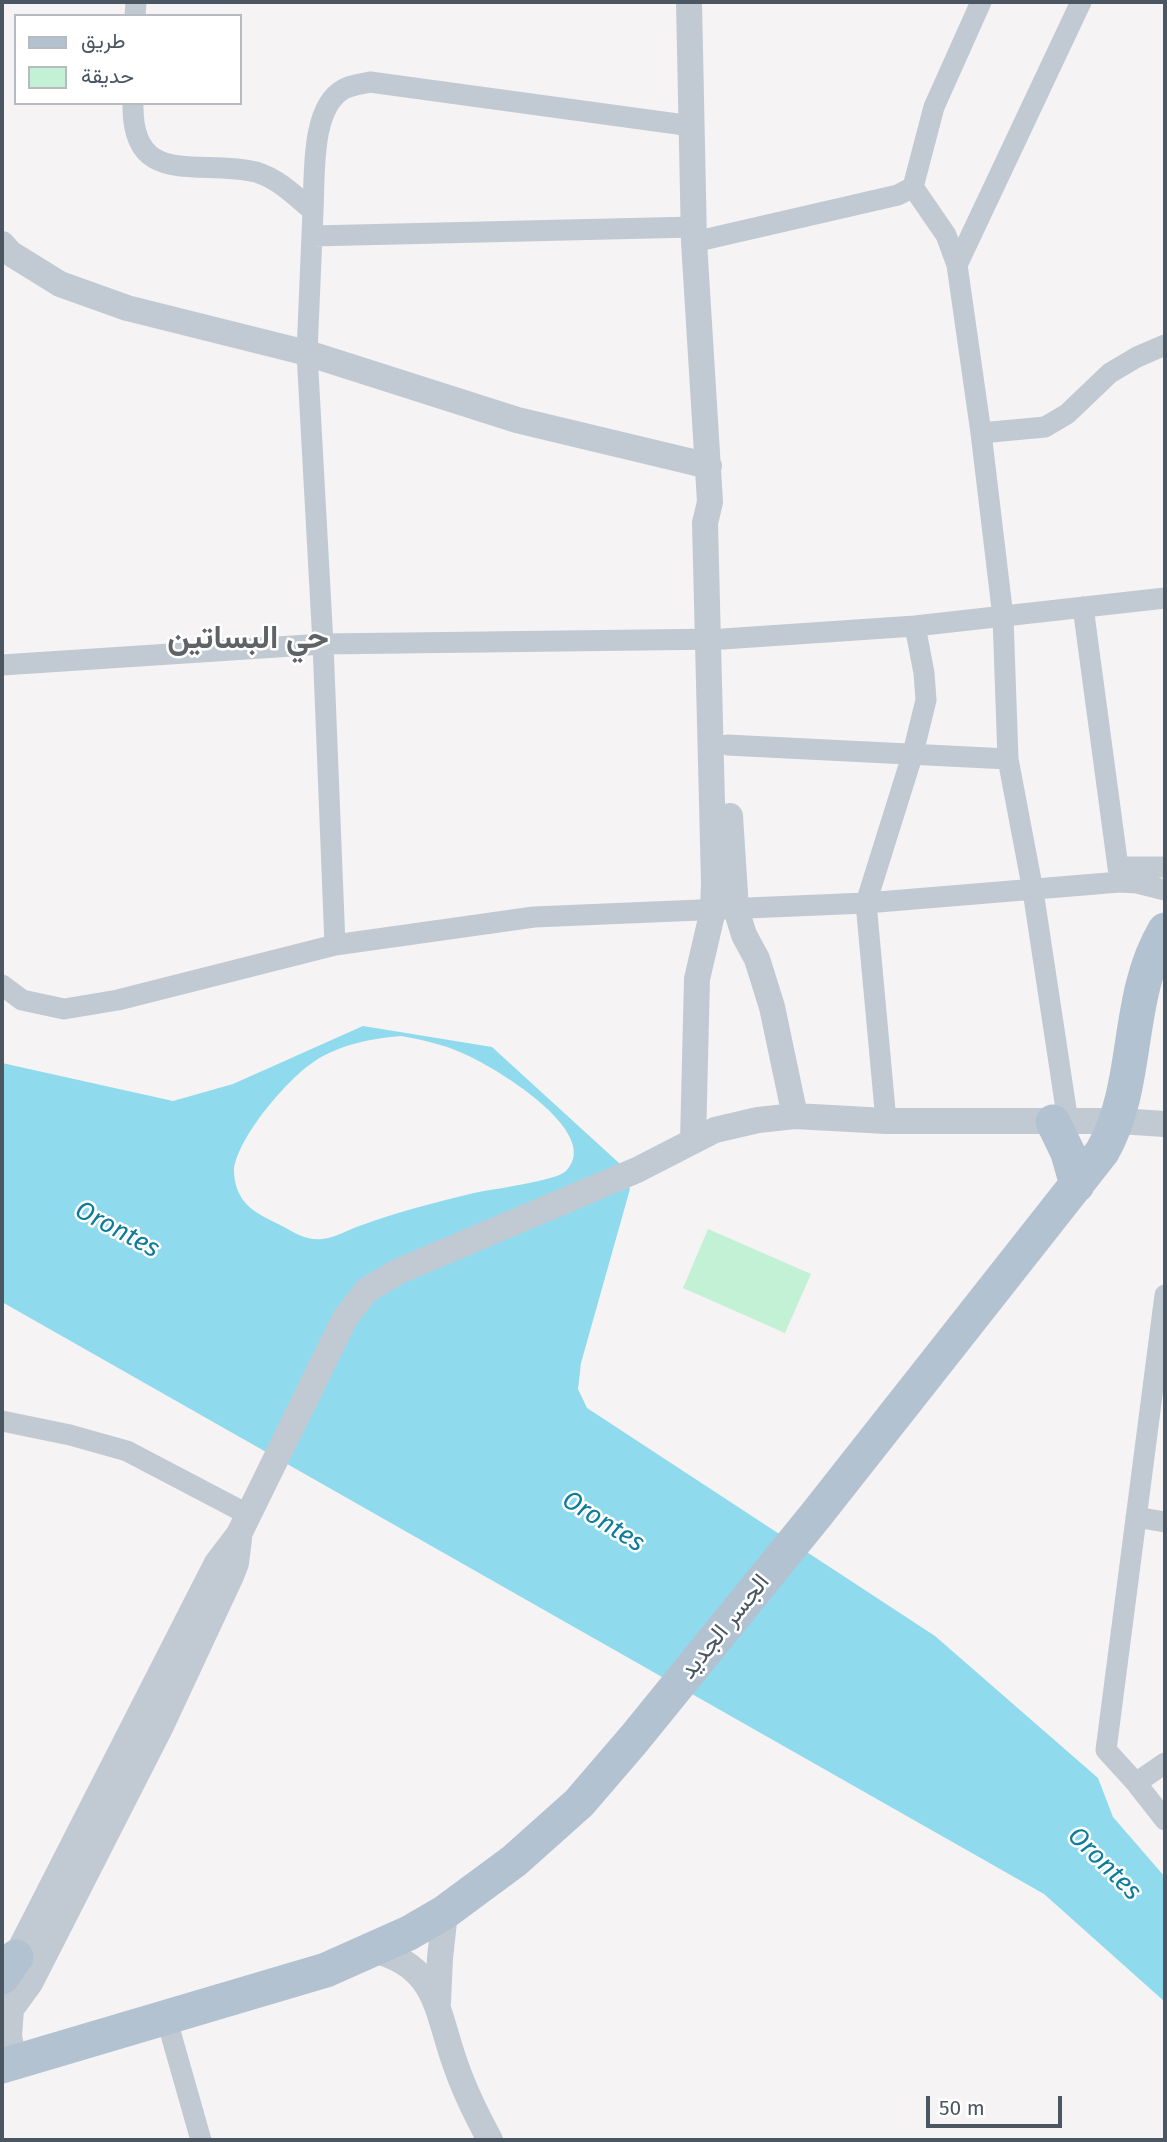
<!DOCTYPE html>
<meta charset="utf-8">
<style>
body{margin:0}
#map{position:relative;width:1167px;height:2142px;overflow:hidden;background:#f5f3f3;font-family:"Fira Sans",Vazirmatn,sans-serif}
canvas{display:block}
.frame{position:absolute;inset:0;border:4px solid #4a5661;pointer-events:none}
.legend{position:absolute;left:14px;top:14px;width:228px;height:91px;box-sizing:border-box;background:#fff;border:2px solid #b7bbc0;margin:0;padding:9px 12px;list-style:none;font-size:21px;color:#4a5661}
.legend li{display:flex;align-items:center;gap:14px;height:35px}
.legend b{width:35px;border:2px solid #b7bbc0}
.scale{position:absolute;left:926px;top:2096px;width:136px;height:32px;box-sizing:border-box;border:4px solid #4a5661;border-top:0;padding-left:9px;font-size:21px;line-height:24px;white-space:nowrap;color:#4a5661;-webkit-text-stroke:5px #fff;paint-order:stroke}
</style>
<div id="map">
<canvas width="1167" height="2142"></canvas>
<div class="frame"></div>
<ul class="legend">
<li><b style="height:9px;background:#b3c2d1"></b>طريق</li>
<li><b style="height:19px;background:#c3f1d5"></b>حديقة</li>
</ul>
<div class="scale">50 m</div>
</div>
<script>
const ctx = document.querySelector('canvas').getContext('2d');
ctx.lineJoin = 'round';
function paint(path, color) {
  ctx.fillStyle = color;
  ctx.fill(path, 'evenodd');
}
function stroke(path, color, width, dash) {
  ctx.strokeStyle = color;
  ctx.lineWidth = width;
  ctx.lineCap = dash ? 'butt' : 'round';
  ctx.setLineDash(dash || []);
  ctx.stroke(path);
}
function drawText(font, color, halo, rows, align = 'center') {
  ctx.font = font + ' "Fira Sans",Vazirmatn,sans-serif';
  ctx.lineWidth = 5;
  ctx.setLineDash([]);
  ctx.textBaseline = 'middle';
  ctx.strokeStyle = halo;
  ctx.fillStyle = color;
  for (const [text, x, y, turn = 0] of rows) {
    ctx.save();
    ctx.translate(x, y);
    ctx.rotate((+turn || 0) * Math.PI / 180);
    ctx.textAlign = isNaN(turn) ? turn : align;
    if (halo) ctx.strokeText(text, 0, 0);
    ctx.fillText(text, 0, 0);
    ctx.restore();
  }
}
paint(new Path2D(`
 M 708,1229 L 811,1274 L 785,1333 L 683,1288 Z`), '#c3f1d5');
paint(new Path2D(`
 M 363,1026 L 492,1047 L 619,1163 L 630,1189 L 581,1363 L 578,1389 L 587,1408 L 935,1636 L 1098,1778 L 1113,1817 L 1165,1877 L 1165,2002 L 1044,1894 L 2,1302 L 2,1063 L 173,1101 L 233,1084 ZM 401,1036 C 423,1040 442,1044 462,1053 C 490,1064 605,1132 566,1171 C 556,1181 492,1189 474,1193 C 436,1202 398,1212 362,1225 C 349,1229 335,1238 322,1239 C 307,1241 295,1233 282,1226 C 267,1218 248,1211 240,1195 C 236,1188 234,1179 234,1170 C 237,1138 288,1078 315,1061 C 338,1045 374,1038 401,1036 Z`), '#90daee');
stroke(new Path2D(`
 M 135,16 L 136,2
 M 133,103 C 131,190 200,158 256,172 C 279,179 295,196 313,211 L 307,353 L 323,644 L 335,945
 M 913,187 L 946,235 L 957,265 L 981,433 L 1003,617 L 1008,759 L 1033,891 L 1068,1122
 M 313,211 C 315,177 310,107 344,89 C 351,85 362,84 370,82 L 692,126
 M 312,236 L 694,227
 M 694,242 L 898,195 L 913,187 L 934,107 L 981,2
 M 957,265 L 1081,2
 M 981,433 L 1045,427 L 1067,414 L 1110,373 L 1137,357 L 1165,345
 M 1083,607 L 1120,882
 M 2,665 L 323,644 L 723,639 L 915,626 L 1165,598
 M 727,745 L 1008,759
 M 1118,867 L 1165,867
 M 2,985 L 22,1000 L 64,1009 L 118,1000 L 335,945 L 534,917 L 866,903 L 1120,882 L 1137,883 L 1165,890
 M 886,1121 L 866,903 L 913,753 L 926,700 L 924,673 L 915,626
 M 1165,1295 L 1106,1750 L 1136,1783 L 1165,1820
 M 2,1421 L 70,1435 L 127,1451 L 249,1515
 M 1136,1517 L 1165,1522
 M 1136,1783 L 1165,1763
 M 166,2017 L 201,2140`), '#c1cad2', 21);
stroke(new Path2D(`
 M 689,2 L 694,242 L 710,502 L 705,523 L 714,883 L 713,910 L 697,979 L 693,1141
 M 2,244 L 10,253 L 60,284 L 127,308 L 307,353 L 517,420 L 709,466
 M 730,816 L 736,909 L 744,935 L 757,959 L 772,1007 L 795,1116
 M 373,1950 C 439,1966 436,2012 456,2066 C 465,2092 477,2116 490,2140
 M 438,2002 L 440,1958 L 445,1912
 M 11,2009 L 30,1983 L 161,1726 L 231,1576 L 236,1563 L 239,1539
 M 14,2062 L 9,2036 L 11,2009 L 9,1983 L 16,1957 L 217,1563 L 239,1534 L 345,1318 L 367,1290 L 397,1272 L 637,1170 L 715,1130 L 758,1120 L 795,1116 L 886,1121 L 1118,1121 L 1165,1124`), '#c1cad2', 26);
stroke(new Path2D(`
 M 1053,1122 L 1068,1153 L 1077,1185
 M 2,1977 L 16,1957
 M 2,2066 L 326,1970 L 409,1933 L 445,1912 L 514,1861 L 579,1803 L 634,1739 L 816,1515 L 1102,1152 C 1141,1084 1124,999 1165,930`), '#b3c2d1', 35);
drawText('24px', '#4a5661', '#fff', [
 ["الجسر الجديد",725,1627,-51]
]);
drawText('italic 26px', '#0c7c9b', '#fff', [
 ["Orontes",117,1230,28],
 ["Orontes",603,1522,32],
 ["Orontes",1104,1864,45]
]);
drawText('bold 32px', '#5f6368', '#fff', [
 ["حي البساتين",248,639]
]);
</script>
